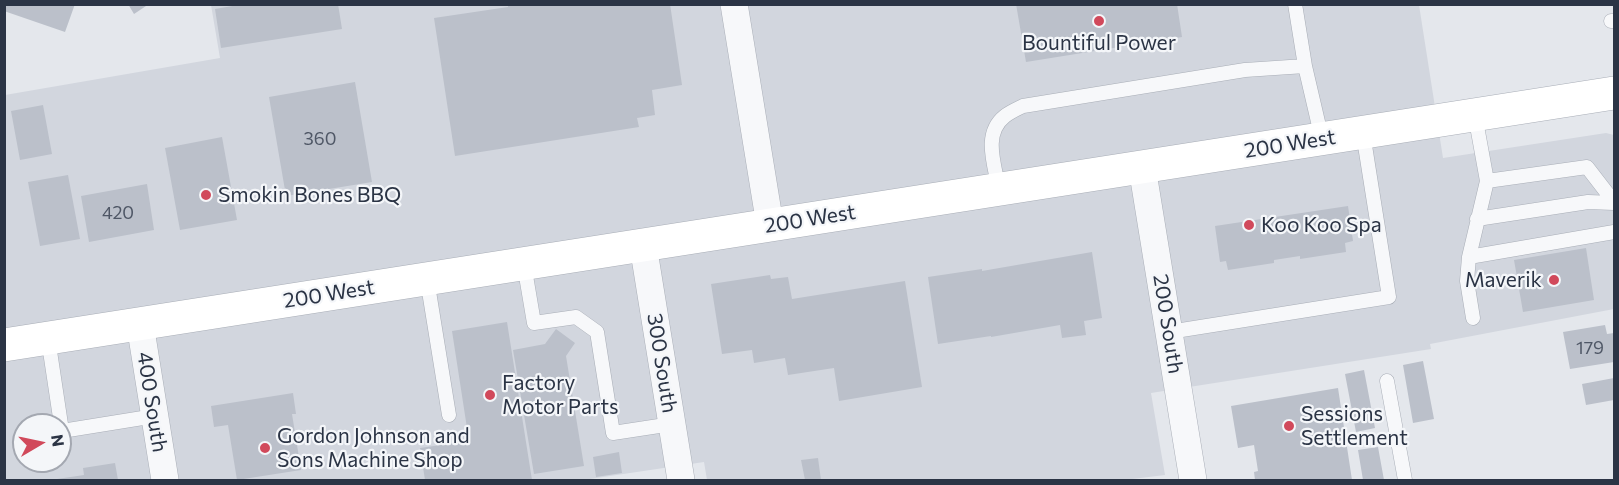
<!DOCTYPE html>
<style>
body{margin:0}
#map{position:relative;width:1619px;height:485px;overflow:hidden;background:#e4e7ec;font-family:Commissioner,sans-serif}
canvas{display:block}
.frame{position:absolute;inset:0;border:6px solid #2b3445;pointer-events:none}
.north{position:absolute;left:12px;top:413px;width:60px;height:60px;box-sizing:border-box;background:#f4f6f9;border:2px solid #a4a8b1;border-radius:50%;rotate:81deg;font-size:16px;font-weight:700;line-height:24px;text-align:center;color:#2b3445}
.north::after{content:'';display:block;margin:auto;width:21px;height:27px;background:#d1495b;clip-path:polygon(50% 0,100% 100%,50% 72%,0 100%)}
</style>
<div id="map">
<canvas width="1619" height="485"></canvas>
<div class="frame"></div>
<div class="north">N</div>
</div>
<script>
const ctx = document.querySelector('canvas').getContext('2d');
ctx.lineJoin = 'round';
function paint(path, color) {
  ctx.fillStyle = color;
  ctx.fill(path, 'evenodd');
}
function stroke(path, color, width, dash) {
  ctx.strokeStyle = color;
  ctx.lineWidth = width;
  ctx.lineCap = dash ? 'butt' : 'round';
  ctx.setLineDash(dash || []);
  ctx.stroke(path);
}
function drawText(font, color, halo, rows, align = 'center') {
  ctx.font = font + ' Commissioner,sans-serif';
  ctx.lineWidth = 4.5;
  ctx.setLineDash([]);
  ctx.textBaseline = 'middle';
  ctx.strokeStyle = halo;
  ctx.fillStyle = color;
  for (const [text, x, y, turn = 0] of rows) {
    ctx.save();
    ctx.translate(x, y);
    ctx.rotate((+turn || 0) * Math.PI / 180);
    ctx.textAlign = isNaN(turn) ? turn : align;
    if (halo) ctx.strokeText(text, 0, 0);
    ctx.fillText(text, 0, 0);
    ctx.restore();
  }
}
paint(new Path2D(`
 M 211,5 L 1419,5 L 1443,158 L 1606,133 L 1614,135 L 1614,309 L 1430,344 L 1431,349 L 1151,393 L 1165,475 L 1124,480 L 707,480 L 704,462 L 583,480 L 5,480 L 5,95 L 220,58 ZM 24,425 L 60,425 L 60,461 L 24,461 Z`), '#d2d6de');
paint(new Path2D(`
 M 4,4 L 75,4 L 65,32 L 4,11 Z
 M 128,4 L 149,4 L 134,14 Z
 M 244,4 L 338,4 L 342,29 L 221,48 L 215,9 Z
 M 508,4 L 670,4 L 682,85 L 652,90 L 655,115 L 637,118 L 639,127 L 455,156 L 434,18 L 508,7 Z
 M 1016,4 L 1177,4 L 1182,37 L 1026,62 Z
 M 355,82 L 372,182 L 286,196 L 269,97 Z
 M 43,105 L 52,154 L 20,160 L 11,111 Z
 M 222,137 L 237,220 L 180,230 L 165,148 Z
 M 68,175 L 80,239 L 40,246 L 28,182 Z
 M 147,184 L 154,230 L 89,242 L 81,196 Z
 M 1348,206 L 1353,241 L 1345,243 L 1346,252 L 1300,259 L 1300,256 L 1274,260 L 1274,263 L 1228,270 L 1226,261 L 1220,262 L 1215,226 Z
 M 1586,248 L 1594,300 L 1523,312 L 1514,260 Z
 M 1092,252 L 1102,318 L 1084,321 L 1086,335 L 1062,338 L 1060,325 L 991,337 L 991,336 L 938,344 L 928,277 L 982,269 L 982,271 Z
 M 770,275 L 771,279 L 788,277 L 792,299 L 905,281 L 922,387 L 839,401 L 834,368 L 788,375 L 785,358 L 754,363 L 752,350 L 722,354 L 711,284 Z
 M 507,322 L 532,480 L 425,480 L 420,448 L 469,441 L 452,331 Z
 M 1605,325 L 1607,334 L 1614,333 L 1614,362 L 1570,369 L 1563,332 Z
 M 556,329 L 575,343 L 566,356 L 584,466 L 534,474 L 513,350 L 545,344 Z
 M 1423,361 L 1434,419 L 1413,423 L 1403,365 Z
 M 1364,370 L 1375,428 L 1356,432 L 1345,374 Z
 M 1614,378 L 1614,400 L 1586,405 L 1582,384 Z
 M 1338,388 L 1352,480 L 1255,480 L 1254,472 L 1258,471 L 1254,445 L 1238,448 L 1231,406 Z
 M 293,393 L 296,414 L 292,414 L 301,470 L 237,480 L 228,425 L 214,427 L 211,406 Z
 M 1378,447 L 1384,480 L 1363,480 L 1358,450 Z
 M 619,452 L 622,473 L 596,477 L 593,457 Z
 M 818,458 L 821,480 L 805,480 L 801,460 Z
 M 115,463 L 118,480 L 57,480 L 57,479 L 84,475 L 83,468 Z`), '#bbc0ca');
const service = new Path2D(`
 M 1295,4 L 1305,66 L 1322,139
 M 1611,21 L 1614,21
 M 1475,115 L 1487,181 L 1587,167 L 1614,202
 M 999,190 C 995,165 982,134 1005,116 C 1010,112 1017,109 1023,106 L 1245,70 L 1305,66
 M 1477,219 L 1588,202 L 1614,203
 M 1469,257 L 1614,232
 M 524,264 L 534,323 L 576,317 L 597,332 L 613,433 L 672,424
 M 427,279 L 449,415
 M 1473,318 L 1467,281 L 1469,257 L 1487,181
 M 1169,332 L 1389,297 L 1363,133
 M 48,338 L 62,431 L 155,416
 M 1387,381 L 1405,480`);
const minor = new Path2D(`
 M 734,4 L 770,225
 M 1142,167 L 1193,480
 M 643,245 L 681,480
 M 140,324 L 165,480`);
const secondary = new Path2D(`
 M 4,345 L 1614,93`);
stroke(service, '#a9aeb7', 15);
stroke(minor, '#a9aeb7', 28);
stroke(secondary, '#a9aeb7', 34);
stroke(service, '#f7f8fa', 14);
stroke(minor, '#f7f8fa', 27);
stroke(secondary, '#fff', 33);
for (const [x, y, r, color] of [
 [1099,21,6,"#d1495b"],
 [206,195,6,"#d1495b"],
 [1249,225,6,"#d1495b"],
 [1554,280,6,"#d1495b"],
 [490,395,6,"#d1495b"],
 [1289,426,6,"#d1495b"],
 [265,448,6,"#d1495b"]
]) {
  const dot = new Path2D();
  dot.arc(x, y, r, 0, 2 * Math.PI);
  ctx.fillStyle = color;
  ctx.fill(dot);
  stroke(dot, '#f4f6f9', 2);
}
drawText('18px', '#4f5766', null, [
 ["360",320,139],
 ["420",118,213],
 ["179",1590,348]
]);
drawText('21px', '#2b3445', '#f4f6f9', [
 ["Bountiful Power",1099,43,"center"],
 ["Smokin Bones BBQ",218,195],
 ["Koo Koo Spa",1261,225],
 ["Maverik",1542,280,"right"],
 ["Factory",502,383],
 ["Motor Parts",502,407],
 ["Sessions",1301,414],
 ["Settlement",1301,438],
 ["Gordon Johnson and",277,436],
 ["Sons Machine Shop",277,460]
], 'left');
drawText('21px', '#2b3445', '#f4f6f9', [
 ["200 West",1290,144,-9],
 ["200 West",810,219,-9],
 ["200 West",329,294,-9],
 ["200 South",1168,324,81],
 ["300 South",662,363,81],
 ["400 South",152,402,81]
]);
</script>
